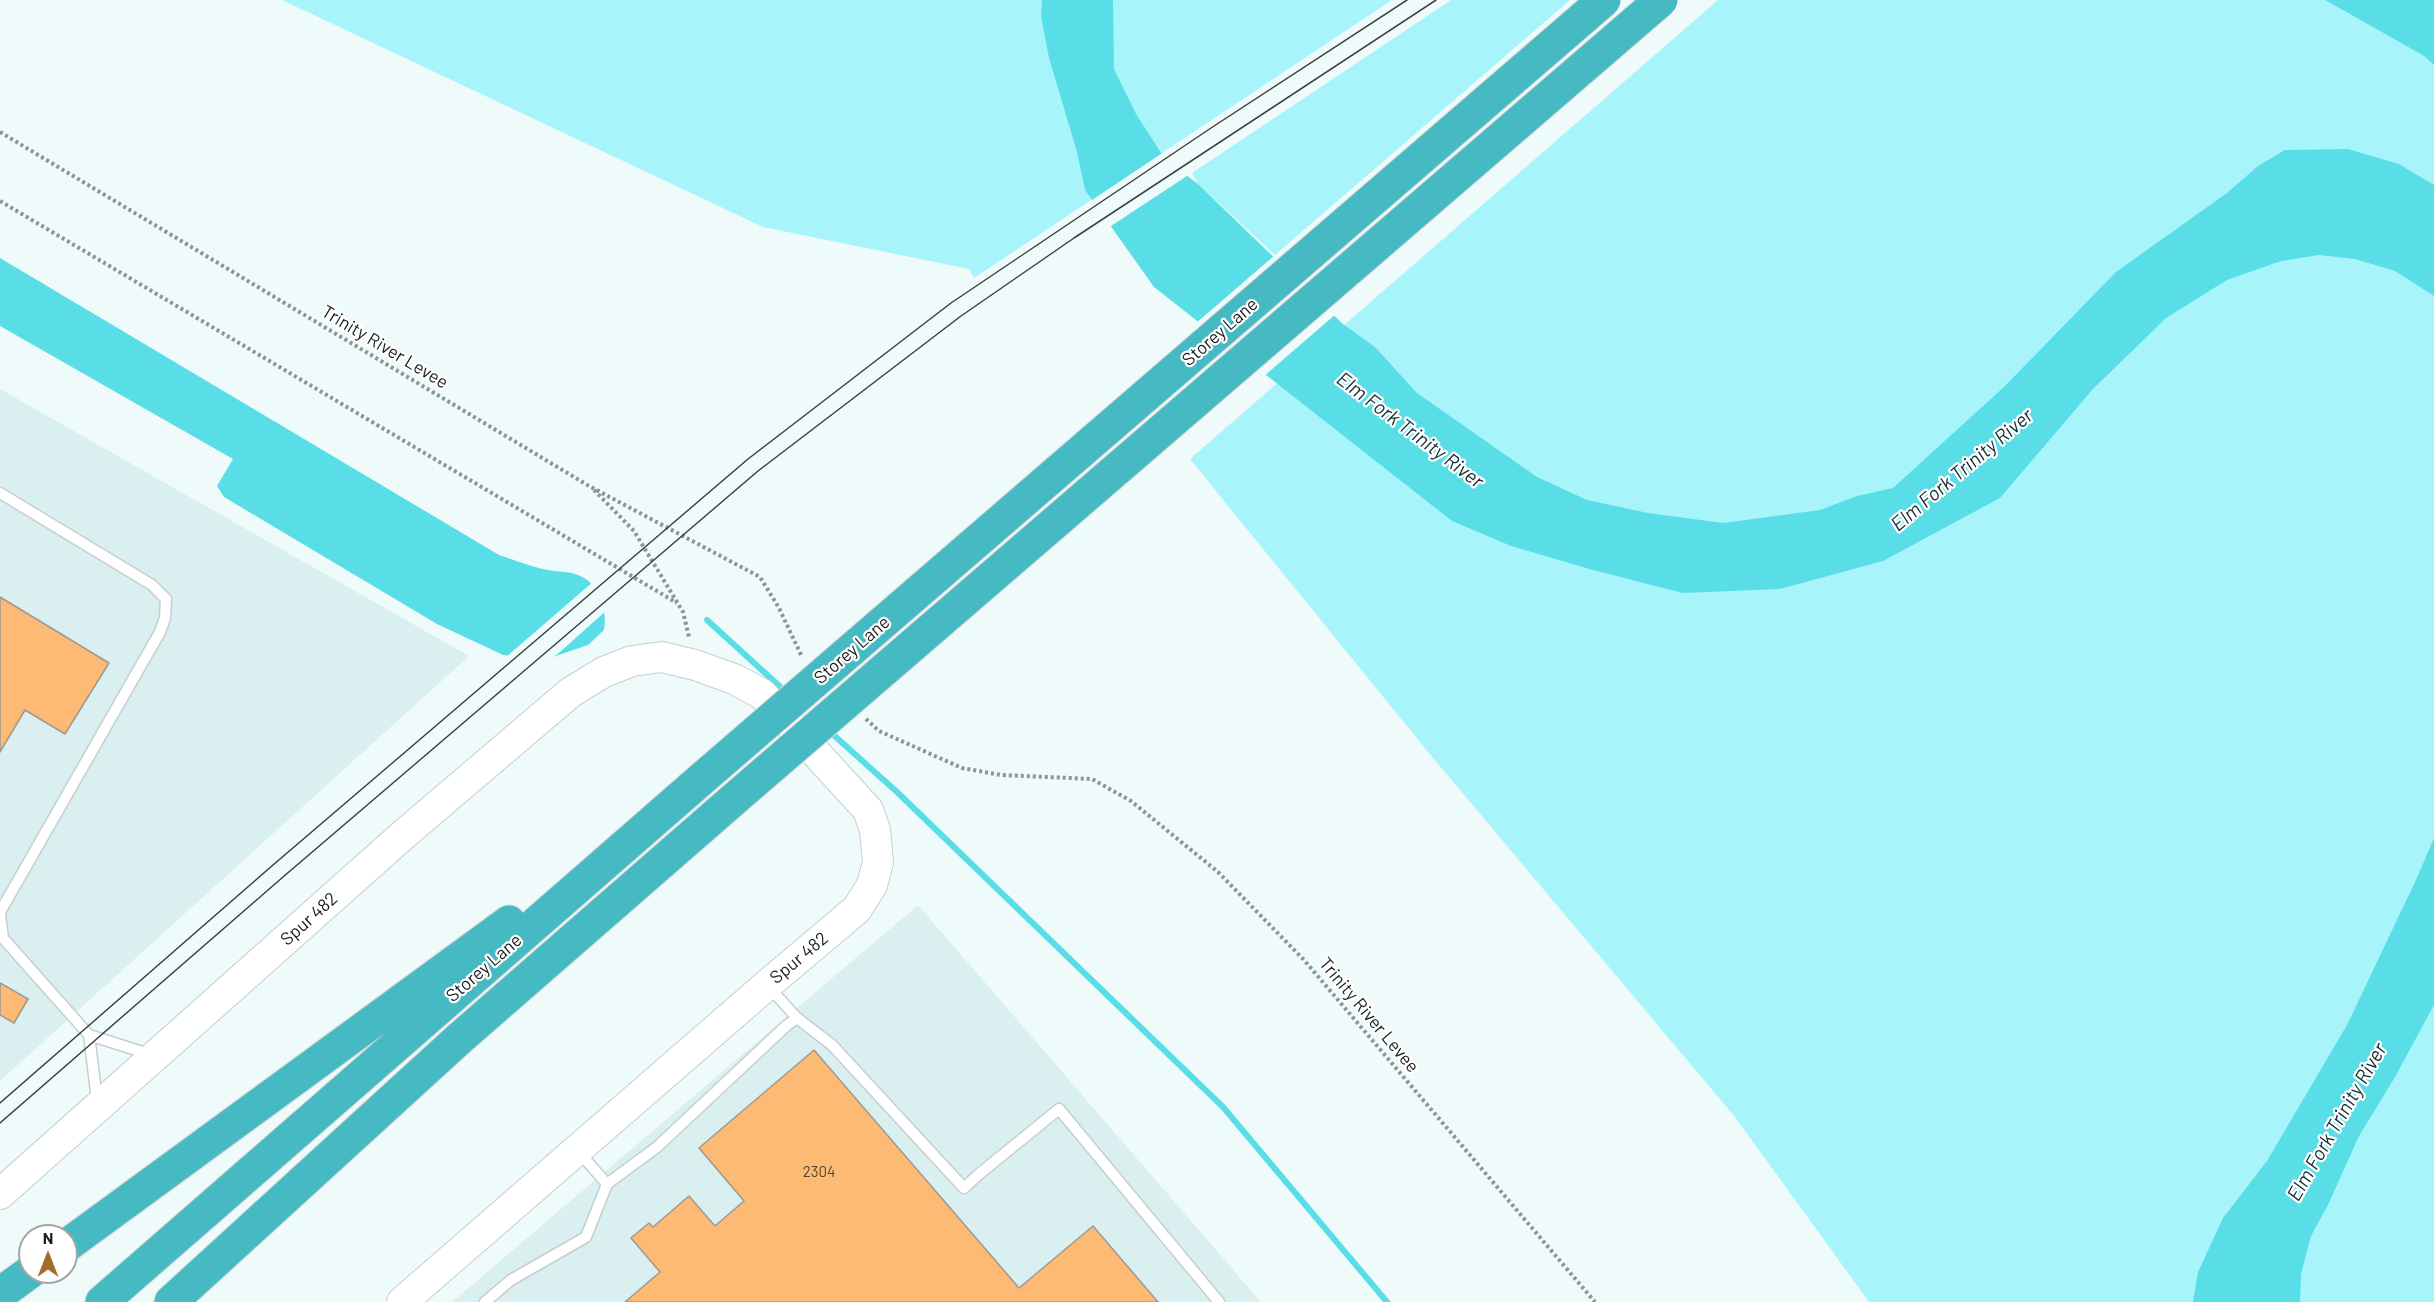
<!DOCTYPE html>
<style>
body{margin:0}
#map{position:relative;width:2434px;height:1302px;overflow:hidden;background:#effafa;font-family:Barlow,sans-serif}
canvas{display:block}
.north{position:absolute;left:18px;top:1224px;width:60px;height:60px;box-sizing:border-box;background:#fff;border:2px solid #a3a5a5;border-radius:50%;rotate:0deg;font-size:16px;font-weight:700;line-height:24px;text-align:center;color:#191d1d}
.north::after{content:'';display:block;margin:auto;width:21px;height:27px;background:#a46c29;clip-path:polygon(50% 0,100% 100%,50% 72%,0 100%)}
</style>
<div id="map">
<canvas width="2434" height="1302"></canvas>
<div class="north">N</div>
</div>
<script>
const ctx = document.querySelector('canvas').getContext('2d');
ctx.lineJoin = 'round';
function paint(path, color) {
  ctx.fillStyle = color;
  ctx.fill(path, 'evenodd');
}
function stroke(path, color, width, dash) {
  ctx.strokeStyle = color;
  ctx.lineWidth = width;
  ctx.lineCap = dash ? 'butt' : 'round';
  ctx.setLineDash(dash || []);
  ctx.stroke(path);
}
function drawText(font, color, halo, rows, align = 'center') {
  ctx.font = font + ' Barlow,sans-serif';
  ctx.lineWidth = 4.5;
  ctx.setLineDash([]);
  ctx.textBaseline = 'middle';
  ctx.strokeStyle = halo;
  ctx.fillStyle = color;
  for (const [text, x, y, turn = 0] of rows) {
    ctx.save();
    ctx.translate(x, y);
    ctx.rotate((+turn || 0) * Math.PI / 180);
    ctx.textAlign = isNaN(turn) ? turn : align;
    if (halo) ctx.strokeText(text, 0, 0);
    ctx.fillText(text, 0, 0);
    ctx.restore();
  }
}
paint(new Path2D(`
 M 0,389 L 469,656 L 0,1081 Z
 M 918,905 L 1261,1302 L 452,1302 Z`), '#daeff0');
paint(new Path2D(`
 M 282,0 L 1392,0 L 974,278 L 969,269 L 763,227 Z
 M 1451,0 L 1570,0 L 1275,255 L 1198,184 L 1192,173 Z
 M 1718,0 L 2325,0 L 2424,56 L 2434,65 L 2434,1302 L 1869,1302 L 1735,1117 L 1428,752 L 1190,459 Z`), '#a7f5fb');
paint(new Path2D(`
 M 1042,0 L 1113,0 L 1114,69 L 1136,114 L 1165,159 L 1198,184 L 1343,324 L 1375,347 L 1417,393 L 1537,477 L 1587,500 L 1648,513 L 1723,523 L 1820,510 L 1857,496 L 1893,488 L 2004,387 L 2116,272 L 2227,193 L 2258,166 L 2285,150 L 2348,149 L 2399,164 L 2434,185 L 2434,296 L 2395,271 L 2355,259 L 2319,255 L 2281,261 L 2227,280 L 2166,318 L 2093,389 L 2000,498 L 1883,561 L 1780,589 L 1683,593 L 1593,570 L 1511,546 L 1452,521 L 1154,287 L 1085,190 L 1077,152 L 1049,58 L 1041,16 Z
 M 2325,0 L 2434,0 L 2434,65 L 2424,56 Z
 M 0,258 L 499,555 C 515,560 531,567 548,570 C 557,572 567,571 575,574 C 599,581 608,607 604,630 L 588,645 L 544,660 L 503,655 L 437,624 L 224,497 L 217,486 L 233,459 L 0,326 Z
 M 2434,838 L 2434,1005 L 2395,1077 L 2359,1136 L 2328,1205 L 2311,1236 L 2301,1274 L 2300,1302 L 2193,1302 L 2198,1272 L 2223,1218 L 2267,1161 L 2347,1025 L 2416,880 Z`), '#59dee8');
paint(new Path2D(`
 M 1164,152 L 1167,157 L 1190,174 L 1108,228 L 1089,202 Z
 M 1275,255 L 1336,314 L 1263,377 L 1195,324 Z
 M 594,581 L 602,591 L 608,609 L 560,652 L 545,663 L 505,658 Z`), '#effafa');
stroke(new Path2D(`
 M 707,620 L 787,693
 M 828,730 L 897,792 L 1223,1107 L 1387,1302`), '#59dee8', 6);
const building = new Path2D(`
 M 0,597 L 109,663 L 65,734 L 25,710 L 0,752 Z
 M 0,983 L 28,999 L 14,1023 L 0,1015 Z
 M 814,1050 L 1019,1288 L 1093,1226 L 1158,1302 L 625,1302 L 660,1272 L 631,1238 L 649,1223 L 653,1227 L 689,1196 L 715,1226 L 744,1201 L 699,1148 Z`);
paint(building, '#fcba74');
stroke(building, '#9f9993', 1.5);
const service = new Path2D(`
 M 0,493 L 152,585 L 166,599 L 165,618 L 160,632 L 0,912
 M 0,915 L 3,938 L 89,1035
 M 797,1018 L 832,1045 L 964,1188 L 978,1175 L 1059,1109 L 1219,1302
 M 97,1100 L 89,1035 L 152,1055
 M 579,1152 L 607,1184 L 657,1147 L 786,1026 L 797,1018 L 768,986
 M 485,1302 L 511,1280 L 586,1237 L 607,1184`);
const secondary = new Path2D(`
 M 0,1194 L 402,836 L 571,692 L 604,672 L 632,661 L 662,657 L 695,665 L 734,679 L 762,694 L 868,810 L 875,830 L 878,862 L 872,885 L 857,909 L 767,985 L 402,1302`);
const motorway = new Path2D(`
 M 66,1246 L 509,922
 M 0,1294 L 30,1272
 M 102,1302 L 705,776
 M 171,1302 L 460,1038 L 733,800`);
stroke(service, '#c5cfd0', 13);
stroke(secondary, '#c5cfd0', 32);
stroke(motorway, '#d6d6d6', 35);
stroke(new Path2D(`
 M 0,132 L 589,486 L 760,577 L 779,608 L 802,657
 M 0,201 L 677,603
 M 594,490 L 634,531 L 683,612 L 689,637
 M 866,719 L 879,731 L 962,768 L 1001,775 L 1092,779 L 1131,801 L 1218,872 L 1304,960 L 1595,1302`), '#8c9494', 4, [3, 3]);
stroke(service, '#fff', 10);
stroke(secondary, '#fff', 30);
stroke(motorway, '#46bac3', 33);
stroke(new Path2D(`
 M 0,1103 L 273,865 L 748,459 L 951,303 L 1211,128 L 1407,0
 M 0,1123 L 283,877 L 758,471 L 961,316 L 1074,238 L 1436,0`), '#3b4040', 1.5);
const motorwayBridge = new Path2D(`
 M 705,776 L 1604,0
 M 733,800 L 1661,0`);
stroke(motorwayBridge, '#d6d6d6', 35, []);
stroke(motorwayBridge, '#46bac3', 33);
drawText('15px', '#524433', null, [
 ["2304",819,1172]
]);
drawText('18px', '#191d1d', '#fff', [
 ["Storey Lane",1220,332,-41],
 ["Trinity River Levee",385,347,31],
 ["Storey Lane",852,650,-41],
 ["Spur 482",309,919,-42],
 ["Spur 482",799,958,-40],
 ["Storey Lane",484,968,-41],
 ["Trinity River Levee",1369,1015,50]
]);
drawText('italic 20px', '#162d2f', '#fff', [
 ["Elm Fork Trinity River",1410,430,37],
 ["Elm Fork Trinity River",1962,470,-40],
 ["Elm Fork Trinity River",2337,1122,-60]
]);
</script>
